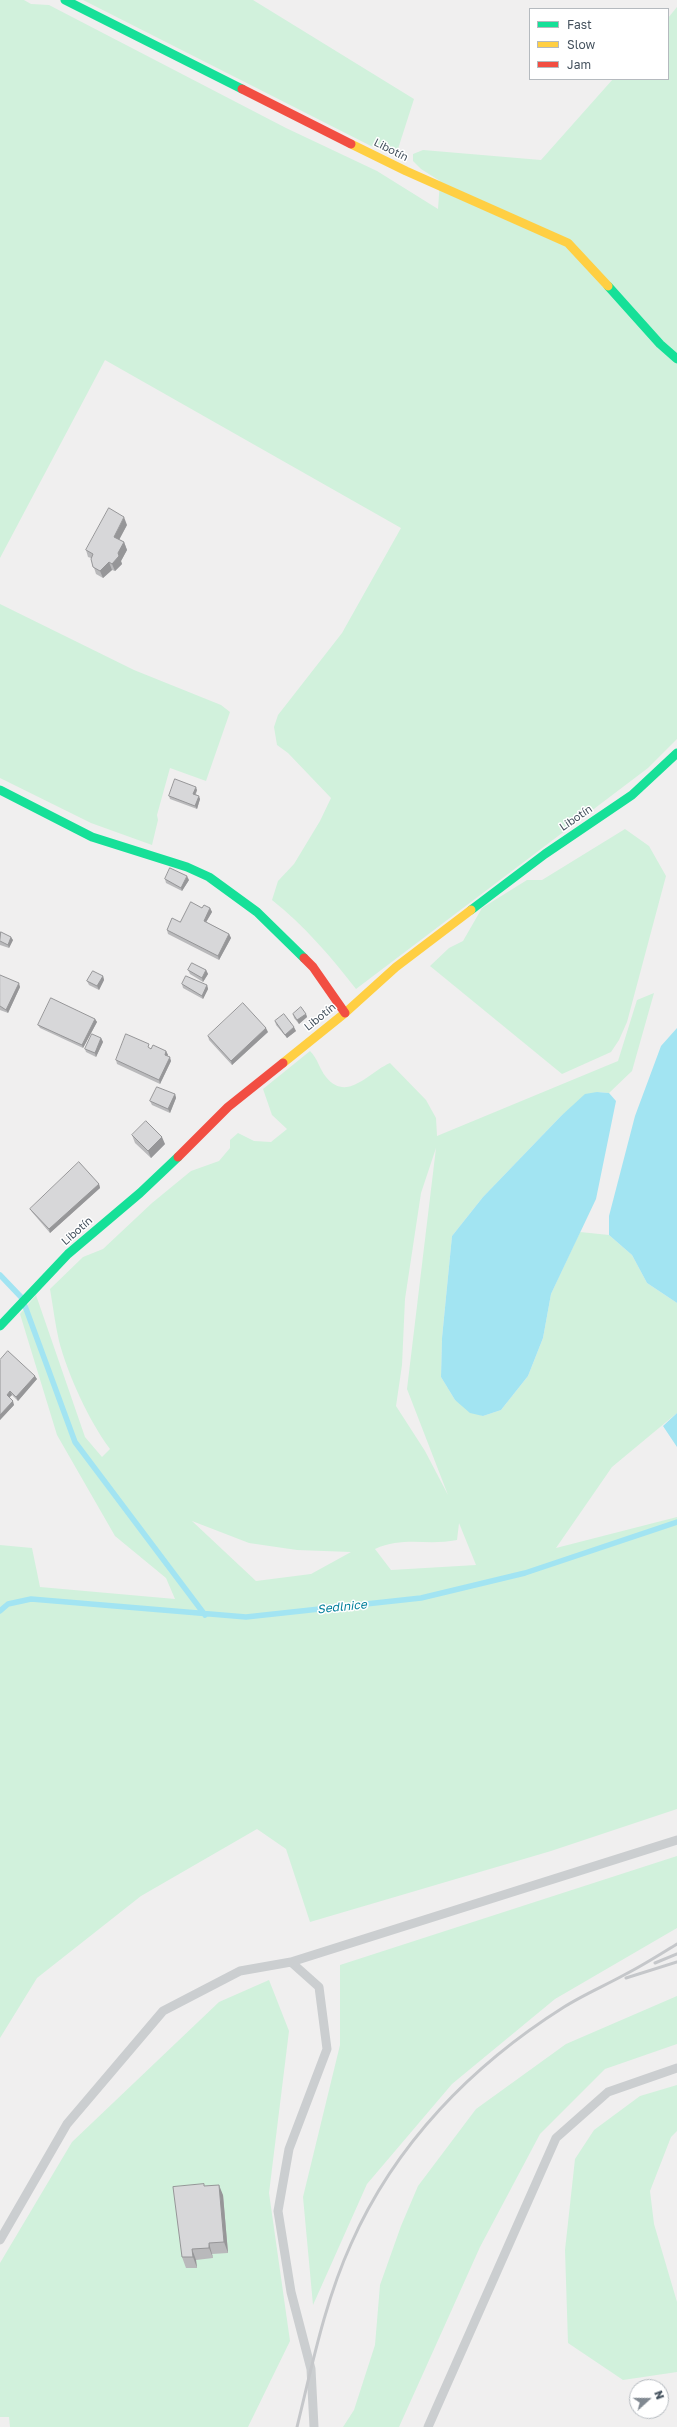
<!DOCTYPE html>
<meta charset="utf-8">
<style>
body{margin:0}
#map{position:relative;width:677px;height:2427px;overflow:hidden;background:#f0efef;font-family:"Golos Text",sans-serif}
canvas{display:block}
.legend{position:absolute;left:529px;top:8px;width:140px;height:72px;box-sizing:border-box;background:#fff;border:1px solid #b5babf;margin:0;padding:5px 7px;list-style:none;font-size:12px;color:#45525e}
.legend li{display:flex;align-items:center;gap:8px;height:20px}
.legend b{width:20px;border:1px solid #b5babf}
.north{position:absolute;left:629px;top:2379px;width:40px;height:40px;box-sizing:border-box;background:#fff;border:1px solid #b5babf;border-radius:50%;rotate:69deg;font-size:11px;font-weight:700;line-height:16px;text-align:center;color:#45525e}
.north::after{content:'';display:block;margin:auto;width:14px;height:18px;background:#818991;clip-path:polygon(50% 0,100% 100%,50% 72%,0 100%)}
</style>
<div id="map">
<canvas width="677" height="2427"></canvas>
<ul class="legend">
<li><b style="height:5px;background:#16e098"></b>Fast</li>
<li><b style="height:5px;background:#ffcf43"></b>Slow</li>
<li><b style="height:5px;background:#f24e42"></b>Jam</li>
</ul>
<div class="north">N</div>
</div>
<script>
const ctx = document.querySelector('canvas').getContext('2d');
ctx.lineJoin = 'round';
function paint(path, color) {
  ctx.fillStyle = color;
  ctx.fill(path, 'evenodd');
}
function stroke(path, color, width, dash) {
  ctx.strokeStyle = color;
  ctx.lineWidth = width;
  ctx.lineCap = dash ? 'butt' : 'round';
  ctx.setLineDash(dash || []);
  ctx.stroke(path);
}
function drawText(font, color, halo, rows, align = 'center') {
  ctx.font = font + ' "Golos Text",sans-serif';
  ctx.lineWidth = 3;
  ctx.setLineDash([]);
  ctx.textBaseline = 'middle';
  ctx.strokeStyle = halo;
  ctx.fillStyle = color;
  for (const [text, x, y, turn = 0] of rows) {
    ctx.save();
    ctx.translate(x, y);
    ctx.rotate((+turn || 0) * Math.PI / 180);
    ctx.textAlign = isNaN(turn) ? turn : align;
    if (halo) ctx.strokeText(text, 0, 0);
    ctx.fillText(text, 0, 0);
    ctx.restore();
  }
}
paint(new Path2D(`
 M 0,0 L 24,0 L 31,4 L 49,5 L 286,128 L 377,171 L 438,209 L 440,181 L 421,169 L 413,161 L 413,154 L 423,150 L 541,160 L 613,79 L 668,79 L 668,18 L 677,7 L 677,739 L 648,768 L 356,989 C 331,957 304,925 272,900 L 278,881 L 294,864 L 320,821 L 331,798 L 288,753 L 277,745 L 274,727 L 278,715 L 342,633 L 401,528 L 105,360 L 0,558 Z
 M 83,0 L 253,0 L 414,99 L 397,152 L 371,146 Z
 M 0,604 L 134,670 L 221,705 L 230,712 L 206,781 L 170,768 L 157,815 L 158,820 L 152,845 L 91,823 L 0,778 Z
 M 625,829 L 649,846 L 666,876 L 627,1022 L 619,1040 L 611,1052 L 562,1074 L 430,966 L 449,948 L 463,941 L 482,908 L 527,880 L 542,880 Z
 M 654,993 L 632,1071 L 609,1093 L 597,1092 L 561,1116 L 483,1197 L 452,1236 L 442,1338 L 441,1377 L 455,1400 L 483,1416 L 501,1410 L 528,1376 L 543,1338 L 551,1294 L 580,1232 L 609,1235 L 632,1255 L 647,1283 L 677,1303 L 677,1413 L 612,1467 L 556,1548 L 677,1517 L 677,1809 L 551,1851 L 310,1922 L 286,1849 L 257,1829 L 141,1896 L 37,1978 L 0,2038 L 0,1545 L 32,1548 L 40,1587 L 175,1599 L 166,1578 L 115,1536 L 57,1435 L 20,1314 L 36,1295 L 85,1437 L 102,1457 L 110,1449 C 89,1421 68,1375 59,1341 C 55,1324 53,1306 50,1289 L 83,1257 L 103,1249 L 152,1203 L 191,1171 L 219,1161 L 230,1148 L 230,1140 L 238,1133 L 254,1141 L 271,1142 L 287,1129 L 272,1115 L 263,1089 L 310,1051 C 318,1059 319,1068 326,1077 C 347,1103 369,1072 390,1063 L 426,1100 L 436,1118 L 437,1136 L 618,1061 L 637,1000 ZM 436,1148 L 407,1389 L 448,1495 L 425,1451 L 396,1406 L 402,1365 L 405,1299 L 421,1193 ZM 192,1521 L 249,1543 L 297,1550 L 351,1552 L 311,1574 L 256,1581 ZM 459,1523 L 476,1565 L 391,1570 L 375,1549 C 404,1536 427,1546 457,1540 Z
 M 677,1856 L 677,1928 L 555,1999 L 452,2084 L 367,2184 L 313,2305 L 303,2197 L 340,2045 L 340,1965 Z
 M 269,1980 L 289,2031 L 269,2193 L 290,2341 L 248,2427 L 10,2427 L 9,2417 L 0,2417 L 0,2263 L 72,2142 L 219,2002 Z
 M 677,1996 L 677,2044 L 605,2069 L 540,2134 L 480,2247 L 399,2427 L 343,2427 L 354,2410 L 375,2345 L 380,2285 L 401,2226 L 418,2186 L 476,2109 L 566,2044 Z
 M 677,2085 L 677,2131 L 671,2137 L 650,2191 L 654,2224 L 677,2302 L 677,2372 L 623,2380 L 568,2343 L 565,2250 L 575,2159 L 594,2130 L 640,2096 Z`), '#d1f1dc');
paint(new Path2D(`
 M 677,1028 L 677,1303 L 647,1283 L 632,1255 L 609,1235 L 609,1216 L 635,1116 L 661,1046 Z
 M 597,1092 L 609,1093 L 616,1101 L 596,1199 L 551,1294 L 543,1338 L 528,1376 L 501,1410 L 483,1416 L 470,1413 L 455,1400 L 441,1377 L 442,1338 L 452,1236 L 483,1197 L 561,1116 L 585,1094 Z
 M 677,1413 L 677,1447 L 663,1426 Z`), '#a2e4f2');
stroke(new Path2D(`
 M 0,1275 L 21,1297
 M 25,1306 L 75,1442 L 205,1615
 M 0,1611 L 8,1604 L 31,1599 L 246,1617 L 421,1598 L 525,1573 L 677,1522`), '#a2e4f2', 5.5);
stroke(new Path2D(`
 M 291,1962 L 677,1840
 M 0,2240 L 67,2124 L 163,2011 L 240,1971 L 291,1962 L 319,1987 L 327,2049 L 289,2149 L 278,2211 L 291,2292 L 311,2369 L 314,2427
 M 428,2427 L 556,2138 L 608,2092 L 677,2068`), '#cbced0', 9);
stroke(new Path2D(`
 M 65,0 L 242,89
 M 608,286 L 660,344 L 677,359
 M 0,790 L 92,837 L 187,867 L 209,877 L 257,912 L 304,958
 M 471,910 L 545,854 L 632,795 L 677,753
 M 0,1326 L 68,1254 L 140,1193 L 178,1157`), '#16e098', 9);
stroke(new Path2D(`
 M 351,144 L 406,171 L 568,243 L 608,286
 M 283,1063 L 345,1013 L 396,967 L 471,910`), '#ffcf43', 9);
stroke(new Path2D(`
 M 242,89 L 351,144
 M 304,958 L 313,967 L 345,1013
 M 178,1157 L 228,1107 L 283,1063`), '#f24e42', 9);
stroke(new Path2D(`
 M 655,1963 L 677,1954
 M 626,1978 L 677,1962
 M 297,2427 C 312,2366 325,2301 351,2244 C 395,2144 472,2065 564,2007 C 583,1995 604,1986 624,1975 C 642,1966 659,1955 677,1944`), '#c5c7ca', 3);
paint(new Path2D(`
 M 127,525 L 119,539 L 124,542 L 127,550 L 121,561 L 122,564 L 115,571 L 112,570 L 103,578 L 96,574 L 91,558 L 88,557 L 86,550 Z
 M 197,790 L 196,794 L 200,799 L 197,809 L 170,799 L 169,796 Z
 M 165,879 L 189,880 L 182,891 L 166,883 Z
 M 202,908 L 210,908 L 212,912 L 206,922 L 229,934 L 231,938 L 219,960 L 168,934 L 167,930 Z
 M 0,934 L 13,940 L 9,948 L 0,945 Z
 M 188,970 L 206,970 L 208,974 L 203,982 L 190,974 Z
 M 0,975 L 20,987 L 8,1013 L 0,1010 Z
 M 103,976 L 104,980 L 99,990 L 89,985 L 87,981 Z
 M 182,984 L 207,985 L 208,989 L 203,999 L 183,988 Z
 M 293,1014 L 306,1014 L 307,1017 L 299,1024 L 294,1018 Z
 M 95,1019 L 97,1022 L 83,1048 L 40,1028 L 38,1025 Z
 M 275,1021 L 296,1031 L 287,1038 L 276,1025 Z
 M 268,1032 L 232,1065 L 209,1040 L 208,1036 Z
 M 101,1038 L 103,1042 L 96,1057 L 86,1052 L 85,1049 Z
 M 150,1048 L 166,1051 L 168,1055 L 167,1056 L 171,1061 L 160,1084 L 117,1064 L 116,1060 Z
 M 175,1094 L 176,1098 L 170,1113 L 152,1105 L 150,1101 Z
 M 132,1135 L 165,1144 L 151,1158 L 135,1143 Z
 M 99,1184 L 100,1188 L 50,1233 L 32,1212 L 30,1209 Z
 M 0,1360 L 37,1379 L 18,1401 L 12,1395 L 9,1397 L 14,1405 L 0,1420 Z
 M 204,2186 L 223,2195 L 228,2253 L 212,2254 L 213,2258 L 196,2260 L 197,2268 L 186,2268 L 182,2257 Z`), '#b9b9bb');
paint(new Path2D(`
 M 124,517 L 127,525 L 117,544 L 114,537 Z
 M 124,542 L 127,550 L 121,561 L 122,564 L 115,571 L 112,564 Z
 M 109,562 L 112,570 L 103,578 L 100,571 Z
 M 196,787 L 197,790 L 194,797 L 193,794 Z
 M 199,796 L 200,799 L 197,809 L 195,806 Z
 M 187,876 L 189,880 L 182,891 L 181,888 Z
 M 210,908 L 212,912 L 205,924 L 204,921 Z
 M 229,934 L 231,938 L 219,960 L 218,956 Z
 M 11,937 L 13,940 L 9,948 L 8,945 Z
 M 206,970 L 208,974 L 203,982 L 202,978 Z
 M 103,976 L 104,980 L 99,990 L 97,986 Z
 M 19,983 L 20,987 L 8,1013 L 6,1010 Z
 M 207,985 L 208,989 L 203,999 L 202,996 Z
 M 306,1014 L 307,1017 L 299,1024 L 297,1020 Z
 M 95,1019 L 97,1022 L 83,1048 L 82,1045 Z
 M 294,1027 L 296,1031 L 287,1038 L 285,1035 Z
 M 266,1028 L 268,1032 L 232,1065 L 231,1061 Z
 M 101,1038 L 103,1042 L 96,1057 L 95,1053 Z
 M 166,1051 L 168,1055 L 166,1058 L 165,1055 Z
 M 170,1057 L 171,1061 L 160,1084 L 159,1080 Z
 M 175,1094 L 176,1098 L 170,1113 L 168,1109 Z
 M 162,1137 L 165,1144 L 151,1158 L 148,1151 Z
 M 99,1184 L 100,1188 L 50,1233 L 49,1229 Z
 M 35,1376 L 37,1379 L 18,1401 L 16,1397 Z
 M 10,1391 L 12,1395 L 8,1399 L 7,1395 Z
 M 13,1401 L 14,1405 L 0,1420 L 0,1415 Z
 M 219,2185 L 223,2195 L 228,2253 L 224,2242 Z
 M 209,2243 L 212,2254 L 213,2258 L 209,2248 Z
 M 192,2249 L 196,2260 L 197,2268 L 193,2257 Z`), '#969698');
const building = new Path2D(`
 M 109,508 L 124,517 L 114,537 L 124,542 L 118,553 L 119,556 L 112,564 L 109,562 L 100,571 L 93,567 L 91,559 L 93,554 L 86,550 Z
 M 175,779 L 196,787 L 193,794 L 199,796 L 195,806 L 169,796 Z
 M 170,868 L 187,876 L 181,888 L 165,879 Z
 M 191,902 L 202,908 L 204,905 L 210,908 L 204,921 L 229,934 L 218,956 L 167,930 L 172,918 L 180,922 Z
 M 1,932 L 11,937 L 8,945 L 0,941 Z
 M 192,963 L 206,970 L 202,978 L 188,970 Z
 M 93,971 L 103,976 L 97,986 L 87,981 Z
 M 0,975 L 19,983 L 6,1010 L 0,1006 Z
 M 186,976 L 207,985 L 202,996 L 182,984 Z
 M 51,998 L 95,1019 L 82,1045 L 38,1025 Z
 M 243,1003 L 266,1028 L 231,1061 L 208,1036 Z
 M 301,1007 L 306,1014 L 297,1020 L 293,1014 Z
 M 284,1014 L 294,1027 L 285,1035 L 275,1021 Z
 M 92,1034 L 101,1038 L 95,1053 L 85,1049 Z
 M 126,1034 L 149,1044 L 148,1047 L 151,1049 L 153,1045 L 166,1051 L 165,1055 L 170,1057 L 159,1080 L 116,1060 Z
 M 157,1087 L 175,1094 L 168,1109 L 150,1101 Z
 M 146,1121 L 162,1137 L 148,1151 L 132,1135 Z
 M 79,1162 L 99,1184 L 49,1229 L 30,1209 Z
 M 8,1351 L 35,1376 L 16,1397 L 10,1391 L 7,1395 L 13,1401 L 0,1415 L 0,1360 Z
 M 204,2184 L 204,2186 L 219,2185 L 224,2242 L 209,2243 L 209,2248 L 192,2249 L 193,2257 L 182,2257 L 173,2187 Z`);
paint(building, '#d7d7d9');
stroke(building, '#969698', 1);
drawText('11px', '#45525e', '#fff', [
 ["Libotín",391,150,27],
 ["Libotín",576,818,-34],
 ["Libotín",320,1017,-39],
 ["Libotín",77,1231,-41]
]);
drawText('italic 12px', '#03809c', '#fff', [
 ["Sedlnice",342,1607,-6]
]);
</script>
